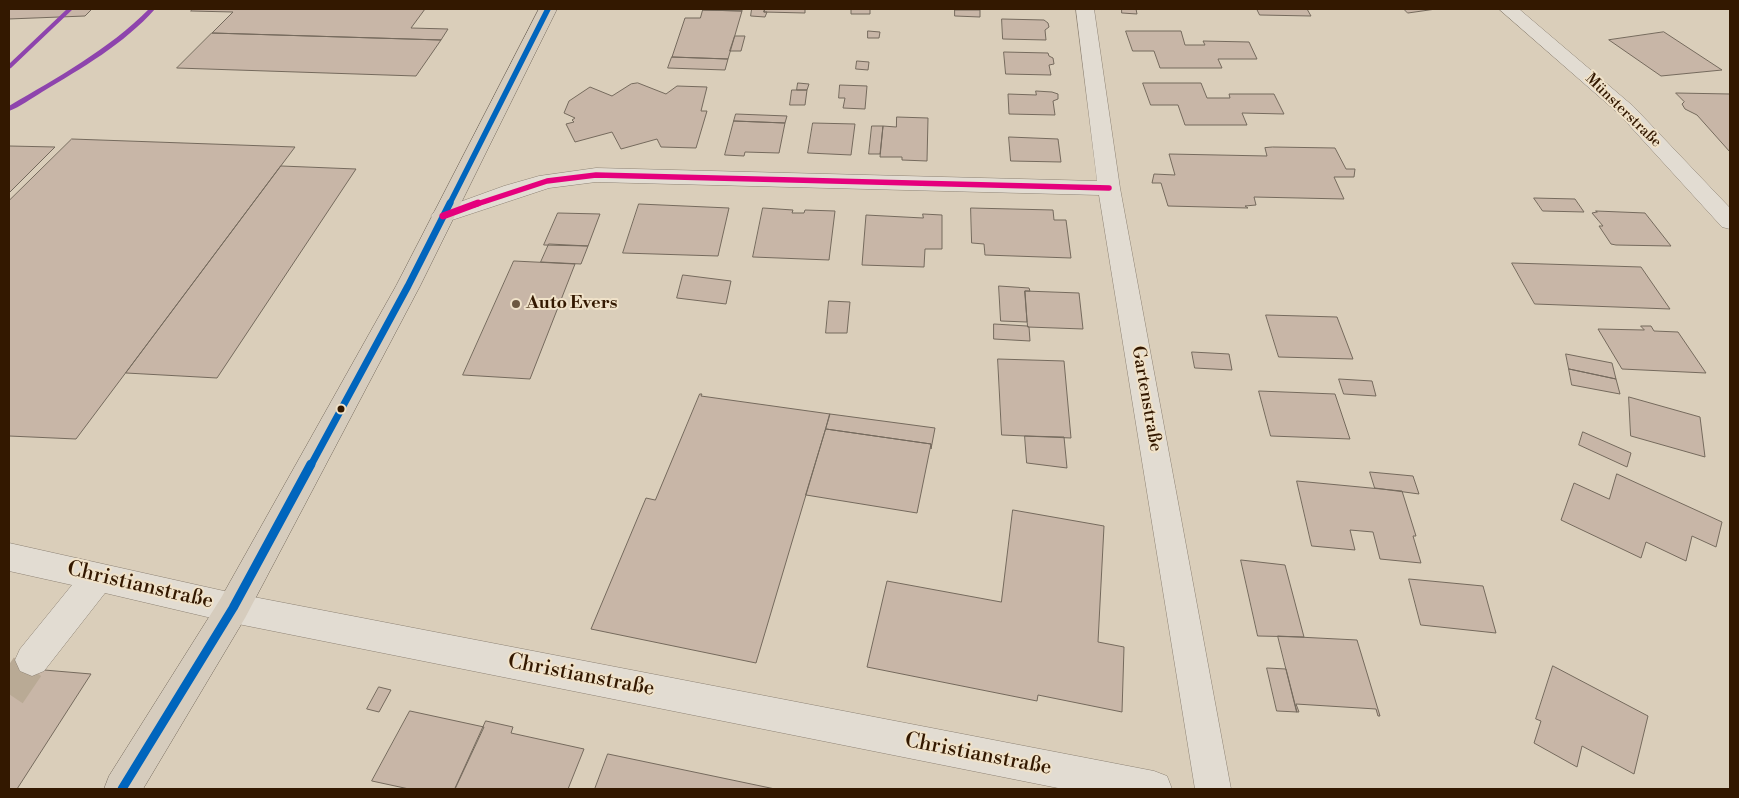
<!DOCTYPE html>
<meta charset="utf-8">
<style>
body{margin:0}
#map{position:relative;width:1739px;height:798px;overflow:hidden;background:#daceba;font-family:"Libre Bodoni",serif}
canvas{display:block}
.frame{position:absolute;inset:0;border:10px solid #331800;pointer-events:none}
</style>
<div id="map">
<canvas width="1739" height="798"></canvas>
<div class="frame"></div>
</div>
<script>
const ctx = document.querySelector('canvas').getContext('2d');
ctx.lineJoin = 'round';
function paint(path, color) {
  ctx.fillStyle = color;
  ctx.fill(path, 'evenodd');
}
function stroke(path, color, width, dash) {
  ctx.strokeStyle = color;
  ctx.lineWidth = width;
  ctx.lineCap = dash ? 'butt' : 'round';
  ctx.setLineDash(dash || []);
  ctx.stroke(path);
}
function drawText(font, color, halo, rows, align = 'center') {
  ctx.font = font + ' "Libre Bodoni",serif';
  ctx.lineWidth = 4;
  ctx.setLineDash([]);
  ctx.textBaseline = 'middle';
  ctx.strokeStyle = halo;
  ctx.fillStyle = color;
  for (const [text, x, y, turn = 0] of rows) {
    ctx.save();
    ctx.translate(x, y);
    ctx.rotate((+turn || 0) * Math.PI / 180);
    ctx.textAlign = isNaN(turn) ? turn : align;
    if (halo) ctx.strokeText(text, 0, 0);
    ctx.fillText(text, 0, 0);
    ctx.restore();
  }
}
const building = new Path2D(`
 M 9,9 L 92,9 L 85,16 L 9,19 Z
 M 193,9 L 425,9 L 411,28 L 448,29 L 441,40 L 212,33 L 233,12 L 191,11 Z
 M 703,9 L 742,9 L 742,11 L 703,10 Z
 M 752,9 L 765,9 L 764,12 L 767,12 L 765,17 L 751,16 Z
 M 765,9 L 805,9 L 805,13 L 764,12 Z
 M 830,9 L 870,9 L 870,14 L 851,14 L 851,9 Z
 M 1122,9 L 1136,9 L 1137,14 L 1122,13 Z
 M 1257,9 L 1307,9 L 1311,16 L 1260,15 Z
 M 1404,9 L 1436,9 L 1408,13 Z
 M 703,10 L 742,11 L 728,59 L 672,57 L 685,18 L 700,18 Z
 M 955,10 L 980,10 L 980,17 L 955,16 Z
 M 1002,19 L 1044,20 L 1048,23 L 1049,27 L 1045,30 L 1046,40 L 1003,39 Z
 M 868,31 L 880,32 L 879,38 L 868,38 Z
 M 1126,31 L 1181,31 L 1185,45 L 1205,45 L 1203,41 L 1249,42 L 1257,59 L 1218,59 L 1222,68 L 1160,68 L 1154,51 L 1133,51 Z
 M 1664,32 L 1722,70 L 1661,76 L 1609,40 Z
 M 212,33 L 441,40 L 416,76 L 177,68 Z
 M 735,36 L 745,36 L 741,51 L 730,51 Z
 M 1004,52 L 1048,53 L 1049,56 L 1053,58 L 1054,64 L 1049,65 L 1051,75 L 1006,74 Z
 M 672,57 L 728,59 L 725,70 L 668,68 Z
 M 857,61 L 869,62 L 868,70 L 856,69 Z
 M 638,83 L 666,94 L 677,86 L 707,87 L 701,111 L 707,111 L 696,148 L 661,147 L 657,139 L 621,149 L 612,132 L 575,142 L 566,124 L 574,122 L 572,120 L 575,118 L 564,113 L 569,101 L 590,87 L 612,96 L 631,84 Z
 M 798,83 L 809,84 L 807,90 L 797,90 Z
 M 1143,83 L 1201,83 L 1207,98 L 1230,98 L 1229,94 L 1274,94 L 1284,114 L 1242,113 L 1247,125 L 1185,125 L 1178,105 L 1151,105 Z
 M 840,85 L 867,86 L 865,109 L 843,108 L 845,98 L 839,98 Z
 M 792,90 L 807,90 L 805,105 L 790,105 Z
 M 1036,91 L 1052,92 L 1058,94 L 1058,99 L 1053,101 L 1055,115 L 1009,114 L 1008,94 L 1036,95 Z
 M 1676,93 L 1730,94 L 1730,152 L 1697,115 L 1685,109 L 1682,104 L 1684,102 Z
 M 736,114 L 787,116 L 785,123 L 734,121 Z
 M 897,117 L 928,118 L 927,161 L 902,160 L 902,157 L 880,157 L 883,126 L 896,127 Z
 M 734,121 L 785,123 L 779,153 L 745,152 L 744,156 L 725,155 Z
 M 813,123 L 855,124 L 851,155 L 808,153 Z
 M 872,126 L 883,126 L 880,154 L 869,154 Z
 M 1009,137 L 1058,139 L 1061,162 L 1011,161 Z
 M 72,139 L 295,147 L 76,439 L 9,436 L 9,201 Z
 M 9,146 L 55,147 L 9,193 Z
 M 1273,147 L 1335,148 L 1346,169 L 1355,169 L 1354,177 L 1334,177 L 1344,199 L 1254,197 L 1256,205 L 1245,206 L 1248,208 L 1168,206 L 1161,183 L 1152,183 L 1154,174 L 1175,175 L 1169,154 L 1267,156 L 1265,148 Z
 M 281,166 L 356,169 L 217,378 L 126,373 Z
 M 1534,198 L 1575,199 L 1584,212 L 1543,211 Z
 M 639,204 L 729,208 L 718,256 L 623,253 Z
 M 763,208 L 793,210 L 792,213 L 804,213 L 805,210 L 835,211 L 829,260 L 753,257 Z
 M 971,208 L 1053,210 L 1054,220 L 1066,220 L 1071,258 L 985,255 L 984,244 L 972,243 Z
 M 1596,211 L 1645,213 L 1671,246 L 1616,245 L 1611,244 L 1599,226 L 1603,226 L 1592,213 L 1597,212 Z
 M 558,213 L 600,214 L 588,246 L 544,245 Z
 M 923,214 L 942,215 L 942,249 L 925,249 L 924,267 L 862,265 L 866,215 L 923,218 Z
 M 549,244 L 588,246 L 581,264 L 541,262 Z
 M 514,261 L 575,264 L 530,379 L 463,375 Z
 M 1512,263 L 1641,267 L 1670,309 L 1535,304 Z
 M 683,275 L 731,281 L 726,304 L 677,298 Z
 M 999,286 L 1029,288 L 1030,291 L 1025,291 L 1027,322 L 1001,321 Z
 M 1025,291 L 1079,293 L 1083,329 L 1028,327 Z
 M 829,301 L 850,302 L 847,333 L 826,333 Z
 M 1266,315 L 1337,317 L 1353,359 L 1279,357 Z
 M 994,324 L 1027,326 L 1029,327 L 1030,341 L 994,339 Z
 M 1641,326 L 1651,326 L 1654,331 L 1678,332 L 1706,373 L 1622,369 L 1598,329 L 1644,330 Z
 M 1192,352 L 1229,354 L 1232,370 L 1195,368 Z
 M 1566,354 L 1612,363 L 1616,379 L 1569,369 Z
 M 998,359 L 1064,361 L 1071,438 L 1002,435 Z
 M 1569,369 L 1616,379 L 1620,394 L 1572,385 Z
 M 1339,379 L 1372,381 L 1376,396 L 1344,394 Z
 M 1259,391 L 1335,394 L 1350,439 L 1271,436 Z
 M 700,394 L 702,394 L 701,396 L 830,414 L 756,663 L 591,629 L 646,498 L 655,500 Z
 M 1629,397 L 1700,417 L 1705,457 L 1631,436 Z
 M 830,414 L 935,428 L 931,449 L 931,444 L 826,429 Z
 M 826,429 L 931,444 L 917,513 L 806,495 Z
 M 1583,432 L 1631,453 L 1627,467 L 1579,445 Z
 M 1025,436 L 1064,437 L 1067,468 L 1027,463 Z
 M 1370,472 L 1413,476 L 1419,494 L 1375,488 Z
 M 1617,474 L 1722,522 L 1716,547 L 1692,536 L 1686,561 L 1646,542 L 1641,558 L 1561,520 L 1574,483 L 1609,499 Z
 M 1297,481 L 1402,491 L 1416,536 L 1413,536 L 1421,563 L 1380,559 L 1373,532 L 1350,530 L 1355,550 L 1312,546 Z
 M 1013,510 L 1104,526 L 1098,642 L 1124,647 L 1122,712 L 1038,695 L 1037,701 L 867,667 L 887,581 L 1001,602 Z
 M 1241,560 L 1285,565 L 1304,637 L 1258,636 Z
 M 1409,579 L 1483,586 L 1496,633 L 1421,625 Z
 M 1278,636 L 1357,640 L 1380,716 L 1378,716 L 1376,709 L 1296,704 L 1299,712 L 1297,712 Z
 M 1553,666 L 1648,716 L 1634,774 L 1582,746 L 1577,767 L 1534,743 L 1541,721 L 1536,719 Z
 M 9,667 L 91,674 L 17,789 L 9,789 Z
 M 1267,668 L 1286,669 L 1297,712 L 1277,711 Z
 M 379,687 L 391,690 L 379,712 L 367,709 Z
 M 410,711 L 484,727 L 455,789 L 409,789 L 372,781 Z
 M 486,721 L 513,727 L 511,733 L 584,749 L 568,789 L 455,789 Z
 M 608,754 L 775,789 L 595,789 Z`);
paint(building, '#c8b6a7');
stroke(building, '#756a5d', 1);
stroke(new Path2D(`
 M 9,694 L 32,660`), '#b9aa95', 33, [33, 16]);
const minor = new Path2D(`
 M 1076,9 L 1094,9 L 1120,188 L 1231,789 L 1195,789 L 1099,195 L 596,182 L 549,188 L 443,223 L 435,221 L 431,216 L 435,211 L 504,186 L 539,176 L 596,168 L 1097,181 Z
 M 1499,9 L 1519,9 L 1633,106 L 1730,208 L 1730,229 L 1722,227 L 1619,114 Z
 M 9,543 L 233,593 L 1154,771 L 1167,776 L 1172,789 L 1063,789 L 233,623 L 105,593 L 44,671 L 32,676 L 20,671 L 15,660 L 20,649 L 72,585 L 9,571 Z`);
const major = new Path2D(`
 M 539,9 L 557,9 L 420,286 L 245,618 L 143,789 L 104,789 L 109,776 L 221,598 L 396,286 Z`);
stroke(minor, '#8e8375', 1);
stroke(major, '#756a5d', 1);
paint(minor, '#e2dcd2');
paint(major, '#d6ccbd');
stroke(new Path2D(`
 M 449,205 L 548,9`), '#0065bd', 5.5);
stroke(new Path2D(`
 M 311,465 L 408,286 L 450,203`), '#0065bd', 7);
stroke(new Path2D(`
 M 122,789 L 233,608 L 311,464`), '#0065bd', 9);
stroke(new Path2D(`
 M 474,205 L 547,181 L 596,175 L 1109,188`), '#e5007d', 5.5);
stroke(new Path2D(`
 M 443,216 L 478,203`), '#e5007d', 7);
paint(new Path2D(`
 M 67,9 L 73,9 L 11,68 L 9,69 L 9,64 Z
 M 149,9 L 155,9 C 124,44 82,68 42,92 C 32,98 20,107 9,111 L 9,106 C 58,77 108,50 149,9 Z`), '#8e44ad');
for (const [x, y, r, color] of [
 [516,304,5,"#6d5841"],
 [341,409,4.5,"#331800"]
]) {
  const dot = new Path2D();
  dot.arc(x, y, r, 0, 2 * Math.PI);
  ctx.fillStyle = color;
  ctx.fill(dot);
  stroke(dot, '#f0e2c9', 2);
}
drawText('15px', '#331800', '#f0e2c9', [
 ["Münsterstraße",1623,111,44]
]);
drawText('bold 18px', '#331800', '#f0e2c9', [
 ["Auto Evers",526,304]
], 'left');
drawText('18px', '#331800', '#f0e2c9', [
 ["Gartenstraße",1146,399,80]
]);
drawText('21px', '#331800', '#f0e2c9', [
 ["Christianstraße",140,586,13],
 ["Christianstraße",581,676,11],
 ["Christianstraße",978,755,11]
]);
</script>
